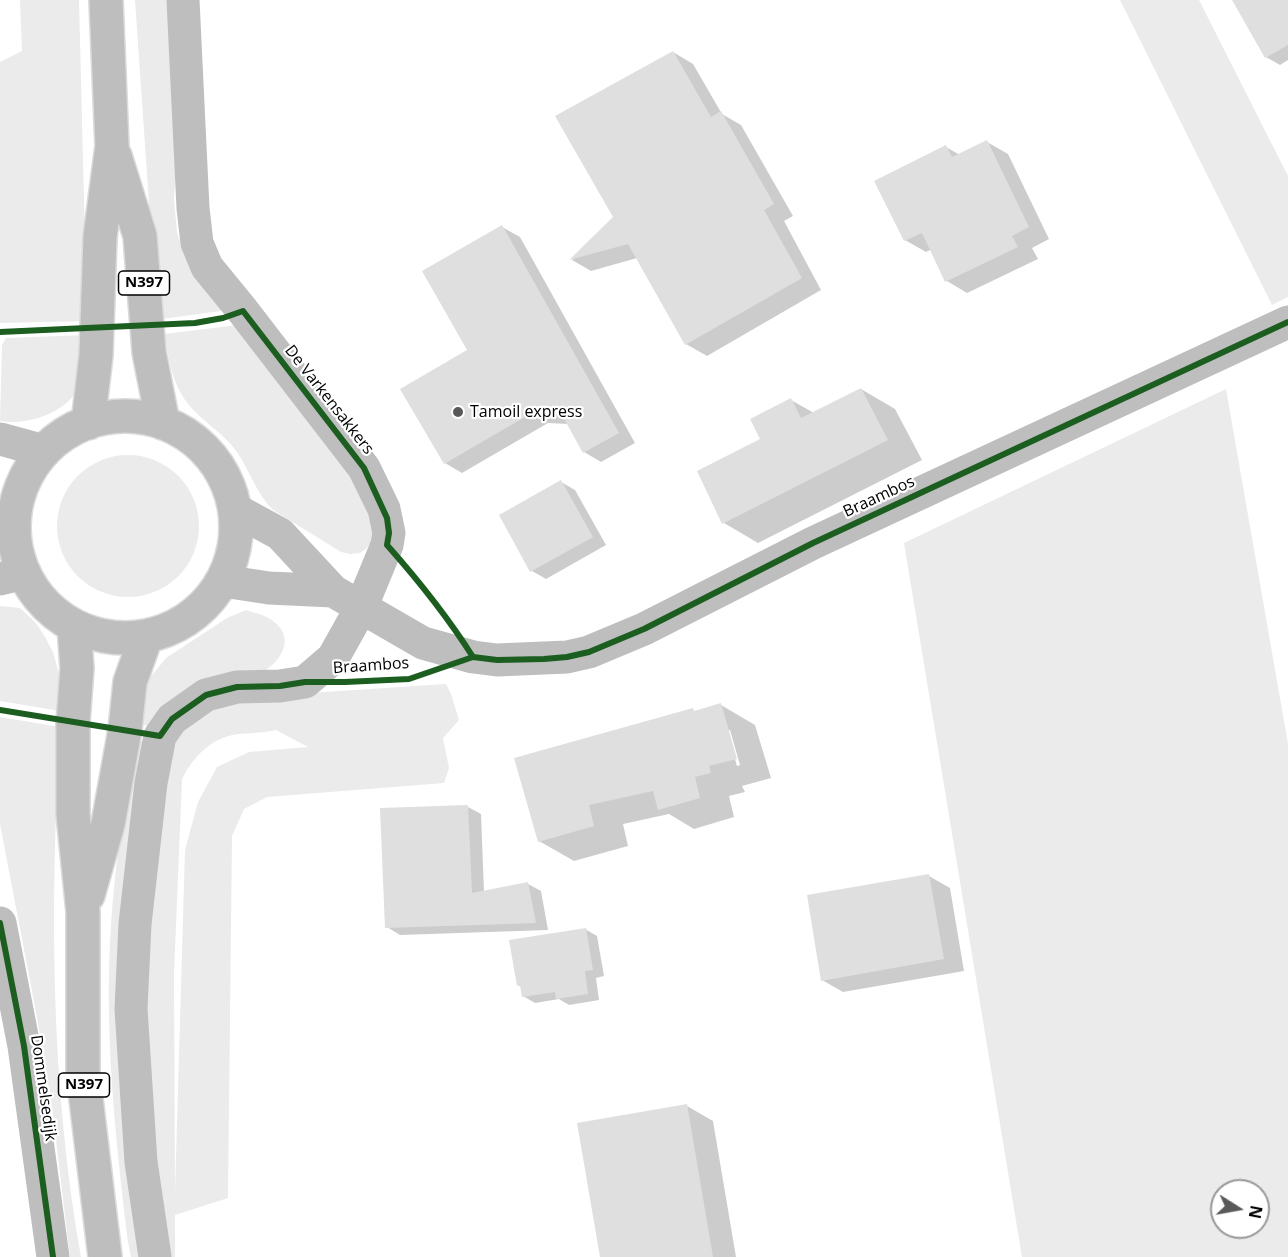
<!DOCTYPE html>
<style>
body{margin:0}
#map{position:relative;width:1288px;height:1257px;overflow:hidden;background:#fff;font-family:"Open Sans",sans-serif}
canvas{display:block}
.north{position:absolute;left:1210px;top:1179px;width:60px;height:60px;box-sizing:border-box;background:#fff;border:2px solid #999;border-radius:50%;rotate:101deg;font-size:16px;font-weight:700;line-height:24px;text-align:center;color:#000}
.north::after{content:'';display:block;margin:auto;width:21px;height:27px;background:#595959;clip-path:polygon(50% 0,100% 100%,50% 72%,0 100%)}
</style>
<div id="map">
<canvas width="1288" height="1257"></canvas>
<div class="north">N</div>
</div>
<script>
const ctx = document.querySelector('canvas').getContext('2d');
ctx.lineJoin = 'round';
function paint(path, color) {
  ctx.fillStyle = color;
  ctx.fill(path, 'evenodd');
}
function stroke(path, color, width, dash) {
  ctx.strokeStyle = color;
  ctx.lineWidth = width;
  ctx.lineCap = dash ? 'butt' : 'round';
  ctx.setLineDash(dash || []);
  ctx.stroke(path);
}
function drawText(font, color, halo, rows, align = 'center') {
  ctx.font = font + ' "Open Sans",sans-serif';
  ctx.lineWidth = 4.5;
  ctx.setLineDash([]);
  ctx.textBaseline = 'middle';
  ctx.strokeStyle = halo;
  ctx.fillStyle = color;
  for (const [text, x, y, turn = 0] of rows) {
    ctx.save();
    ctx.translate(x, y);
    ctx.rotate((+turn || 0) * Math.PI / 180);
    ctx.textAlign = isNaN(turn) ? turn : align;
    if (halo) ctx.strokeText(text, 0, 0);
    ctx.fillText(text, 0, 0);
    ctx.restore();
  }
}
paint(new Path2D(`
 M 20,0 L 79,0 L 87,321 L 0,323 L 0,62 L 22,51 Z
 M 135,0 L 174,0 L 178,129 L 174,200 L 177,232 L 185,257 L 223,306 L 221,311 L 162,319 L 150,218 Z
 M 1120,0 L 1199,0 L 1288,176 L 1288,297 L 1272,305 Z
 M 238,325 L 375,506 L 372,541 L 366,549 L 360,553 L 350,554 L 341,552 L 273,510 C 256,493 250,471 237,452 C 222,431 199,420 185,400 C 171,380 169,357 164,334 Z
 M 88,335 C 86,349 87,368 82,381 C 71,412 29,426 0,421 L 2,345 L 6,338 Z
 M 1226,389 L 1288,744 L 1288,1257 L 1022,1257 L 904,543 ZM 1222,1191 L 1258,1191 L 1258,1227 L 1222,1227 Z
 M57 526a71 71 0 1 1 142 0a71 71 0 1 1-142 0Z
 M 0,606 L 20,608 L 36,623 L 45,637 L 53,652 L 59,674 L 60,711 L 0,701 Z
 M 246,610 C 255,613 266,615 273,621 C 296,638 281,661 263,672 L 156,727 L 136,724 L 147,681 L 166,658 L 227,618 Z
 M 446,684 L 451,694 L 459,720 L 443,738 L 449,768 L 444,783 L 267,797 L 244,809 L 232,836 L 228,1198 L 175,1215 L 175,1257 L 166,1257 L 160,1212 L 147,1007 L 148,941 L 166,760 L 182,725 L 218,699 ZM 276,730 L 308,747 L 249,752 L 217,767 L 198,802 L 185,850 L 175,1192 L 174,974 L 182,779 C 193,757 212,737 238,734 C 251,733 263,733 276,730 Z
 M 0,717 L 60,727 C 50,904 50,1082 81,1257 L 70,1257 L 52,1107 L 36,1012 L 0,824 Z
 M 134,740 L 148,742 L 144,1257 L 131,1257 L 128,1242 C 115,1137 104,1031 111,925 C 115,863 125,801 134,740 Z`), '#ebebeb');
paint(new Path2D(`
 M 1234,0 L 1288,0 L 1288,60 L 1280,65 L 1266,57 L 1251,31 L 1249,29 Z
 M 673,52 L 693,64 L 722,114 L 741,125 L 793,216 L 784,221 L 821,290 L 707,356 L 686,344 L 637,258 L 591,271 L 572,260 L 615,217 Z
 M 987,142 L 1008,154 L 1049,239 L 1032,248 L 1038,259 L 967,293 L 947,281 L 932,249 L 926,252 L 905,240 L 946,147 L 960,155 Z
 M 502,227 L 520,237 L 635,443 L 601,462 L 584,452 L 569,424 L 548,423 L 462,473 L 445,463 L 469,350 Z
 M 861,389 L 895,409 L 922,460 L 758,543 L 724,523 L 699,472 L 762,440 L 791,400 L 814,413 Z
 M 561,482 L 575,490 L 606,545 L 546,579 L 532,571 Z
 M 721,705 L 755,725 L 771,778 L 742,786 L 745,792 L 729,796 L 734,817 L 694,829 L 669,814 L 623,824 L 628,846 L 574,861 L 539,841 L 692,710 L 696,712 ZM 727,730 L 730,730 L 740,765 L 737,766 Z
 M 468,807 L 481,814 L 484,892 L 528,884 L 541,891 L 548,930 L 400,935 L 387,927 Z
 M 929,876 L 950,888 L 964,971 L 843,992 L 822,980 Z
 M 585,929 L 597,936 L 604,976 L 596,978 L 599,1000 L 569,1005 L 559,999 L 535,1003 L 523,996 L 522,987 L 518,985 Z
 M 687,1106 L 713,1121 L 736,1257 L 601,1257 Z`), '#0003');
paint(new Path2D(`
 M 1232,0 L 1288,0 L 1288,45 L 1265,58 Z
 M 673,51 L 711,117 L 721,111 L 774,204 L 764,210 L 802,278 L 685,345 L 628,244 L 569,260 L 613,217 L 555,116 Z
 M 987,140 L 1029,227 L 1012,236 L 1018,247 L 945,282 L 922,233 L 904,241 L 874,181 L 946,145 L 952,157 Z
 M 502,225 L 619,433 L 583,453 L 562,415 L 530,414 L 444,464 L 400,389 L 467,350 L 422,271 Z
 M 861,388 L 888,440 L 722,524 L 697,471 L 760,439 L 750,419 L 791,398 L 801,418 Z
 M 561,480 L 593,537 L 530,572 L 499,515 Z
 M 721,703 L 737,759 L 709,766 L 711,773 L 695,777 L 700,798 L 658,810 L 653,791 L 589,805 L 594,826 L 538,842 L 514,758 L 693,708 L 694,711 Z
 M 468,805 L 472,893 L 528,882 L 536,923 L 385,928 L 380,808 Z
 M 929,874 L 944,959 L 821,981 L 807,895 Z
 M 586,928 L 593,970 L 585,971 L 588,994 L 556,999 L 555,992 L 522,997 L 520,985 L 517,986 L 509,940 Z
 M 687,1104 L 713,1257 L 600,1257 L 577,1123 Z`), '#dfdfdf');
const primary = new Path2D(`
 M 115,156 L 140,236 L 149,352 L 163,423
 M14 527a111 111 0 1 1 222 0a111 111 0 1 1-222 0Z
 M 88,423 L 96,355 L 100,237 L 112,146 L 106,0
 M 74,626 L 77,668 L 73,722 L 73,814 L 83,912 L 83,1074 L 105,1257
 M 88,895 L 108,824 L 125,730 L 130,682 L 146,637`);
stroke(primary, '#dbdbdb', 36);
stroke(new Path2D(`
 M 236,510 L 280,534 L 333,591 L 423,643 L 473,657 L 497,660 L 567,657 L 589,652 L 644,629 L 813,543 L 1288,322
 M 0,579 L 24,573
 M 223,581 L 269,588 L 333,591
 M 0,923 L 24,1046 L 53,1257
 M 155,1257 L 141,1162 L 131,1009 L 135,924 L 151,783 L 160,736 L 172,719 L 206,695 L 237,687 L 280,686 L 305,682 L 333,658 L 361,608 L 387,545 L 389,533 L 384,509 L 364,468 L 243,311 L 207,267 L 197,243 L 193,208 L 183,0`), '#bebebe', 33);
stroke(new Path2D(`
 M 0,439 L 44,451
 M 0,517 L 14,527`), '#bebebe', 33);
stroke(primary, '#bebebe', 33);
stroke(new Path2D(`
 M 0,332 L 195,323 L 223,318 L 243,311 L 364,468 L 387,518 L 389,533 L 387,545 C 419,581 447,616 473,657
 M 0,710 L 160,736 L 172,719 L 206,695 L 237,687 L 280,686 L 305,682 L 345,682 L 409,679 L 473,657 L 497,660 L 544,659 L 567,657 L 589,652 L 644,629 L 813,543 L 1288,322
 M 0,923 L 24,1046 L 53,1257`), '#1b5e20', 6);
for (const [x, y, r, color] of [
 [458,412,6,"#595959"]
]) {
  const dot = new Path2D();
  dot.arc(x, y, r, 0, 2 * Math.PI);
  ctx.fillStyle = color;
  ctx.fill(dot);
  stroke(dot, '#fff', 2);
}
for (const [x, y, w] of [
 [144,283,51],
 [84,1085,51]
]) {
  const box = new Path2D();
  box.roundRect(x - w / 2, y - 12, w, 24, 4.5);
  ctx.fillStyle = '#fff';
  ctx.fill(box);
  stroke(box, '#000', 1.5);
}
drawText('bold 15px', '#000', null, [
 ["N397",144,283],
 ["N397",84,1085]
]);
drawText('16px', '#000', '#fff', [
 ["De Varkensakkers",329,400,52],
 ["Braambos",879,497,-25],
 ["Braambos",371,666,-4],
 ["Dommelsedijk",43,1088,82]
]);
drawText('16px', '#000', '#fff', [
 ["Tamoil express",470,412]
], 'left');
</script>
